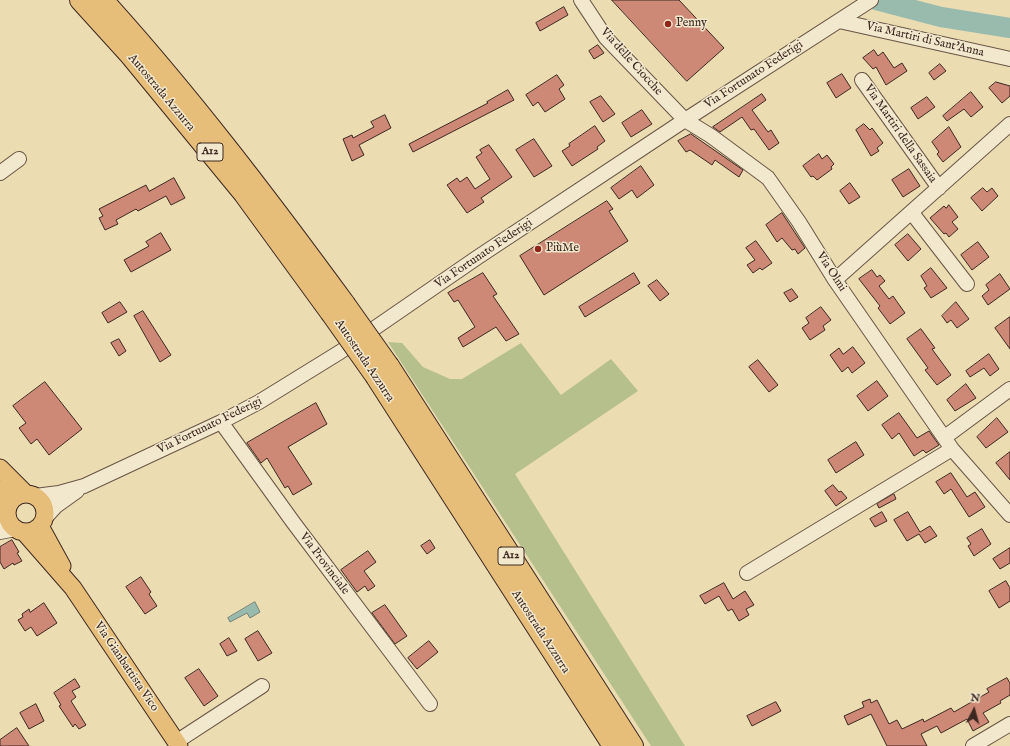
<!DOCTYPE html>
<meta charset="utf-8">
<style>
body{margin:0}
#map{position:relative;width:1010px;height:746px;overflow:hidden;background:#ebdcb2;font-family:"IM FELL English",serif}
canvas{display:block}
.north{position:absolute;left:954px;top:690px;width:40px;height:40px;-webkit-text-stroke:3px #f2e8cd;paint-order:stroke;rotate:6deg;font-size:11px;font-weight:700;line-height:16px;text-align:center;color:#3d2821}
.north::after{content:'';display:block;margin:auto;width:14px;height:18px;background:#3d2821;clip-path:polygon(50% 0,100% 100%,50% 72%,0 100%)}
</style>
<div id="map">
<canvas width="1010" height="746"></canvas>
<div class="north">N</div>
</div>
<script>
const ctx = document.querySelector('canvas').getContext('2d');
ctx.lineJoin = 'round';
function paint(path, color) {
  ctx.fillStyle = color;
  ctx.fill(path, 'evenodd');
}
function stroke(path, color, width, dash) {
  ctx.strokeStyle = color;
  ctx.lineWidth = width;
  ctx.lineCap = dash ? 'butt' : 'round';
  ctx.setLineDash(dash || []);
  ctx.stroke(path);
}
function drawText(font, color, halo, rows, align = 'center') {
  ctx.font = font + ' "IM FELL English",serif';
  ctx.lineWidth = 3;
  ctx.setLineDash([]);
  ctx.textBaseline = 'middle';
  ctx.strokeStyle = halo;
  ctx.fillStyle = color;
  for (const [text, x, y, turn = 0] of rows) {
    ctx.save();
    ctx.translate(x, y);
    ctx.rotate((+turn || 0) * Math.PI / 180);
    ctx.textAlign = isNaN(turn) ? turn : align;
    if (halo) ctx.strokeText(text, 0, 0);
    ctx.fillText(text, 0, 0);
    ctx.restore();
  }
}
paint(new Path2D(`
 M 388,342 L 402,343 L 423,367 L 450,379 L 462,379 L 521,343 L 561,395 L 611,359 L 638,391 L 515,474 L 685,746 L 651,746 Z`), '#b6c08d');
const water = new Path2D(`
 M 255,602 L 260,612 L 250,618 L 247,613 L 230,622 L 228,618 Z`);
paint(water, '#98bbae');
stroke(water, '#748076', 1);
stroke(new Path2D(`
 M 876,0 L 941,17 L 1010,28`), '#98bbae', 20);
const building = new Path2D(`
 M 612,0 L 679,0 L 724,48 L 687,81 Z
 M 564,7 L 568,15 L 540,31 L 536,23 Z
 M 598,45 L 604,53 L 594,59 L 589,51 Z
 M 874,50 L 878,56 L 883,52 L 894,68 L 902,63 L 907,71 L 886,85 L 876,67 L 873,69 L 863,58 Z
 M 940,64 L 946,71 L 934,80 L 929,73 Z
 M 842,74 L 851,88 L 836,98 L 827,83 Z
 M 557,75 L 564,85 L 559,89 L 565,99 L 545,112 L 538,102 L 533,106 L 526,95 Z
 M 996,82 L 1010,86 L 1010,96 L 1002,103 L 989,88 Z
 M 508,90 L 514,100 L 413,152 L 409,144 L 488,103 L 487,102 Z
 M 971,92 L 983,107 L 971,117 L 964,109 L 947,121 L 943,116 Z
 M 762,94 L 766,100 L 752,110 L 768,132 L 771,130 L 779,143 L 769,150 L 754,129 L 751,130 L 742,117 L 720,132 L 713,127 Z
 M 601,96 L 615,114 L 603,122 L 590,102 Z
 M 927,97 L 935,107 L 918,119 L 911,108 Z
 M 642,110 L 652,124 L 631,137 L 622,123 Z
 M 385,115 L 391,128 L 359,145 L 364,155 L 352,161 L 343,139 L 352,135 L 353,138 L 374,127 L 371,122 Z
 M 864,124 L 870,130 L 872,128 L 883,143 L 877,148 L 879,151 L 871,156 L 856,130 Z
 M 595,126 L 605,141 L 597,147 L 598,149 L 572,166 L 562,151 L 570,146 L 569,144 Z
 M 949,127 L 961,147 L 943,162 L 937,154 L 939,152 L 932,142 Z
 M 691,134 L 743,170 L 739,177 L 715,160 L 712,165 L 690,150 L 686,152 L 678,141 Z
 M 534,139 L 552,166 L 534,177 L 516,150 Z
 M 489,145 L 512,177 L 481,198 L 484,202 L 467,213 L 447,185 L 457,178 L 460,182 L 467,177 L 475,189 L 490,179 L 476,157 L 482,153 L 480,150 Z
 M 819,154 L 822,159 L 827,155 L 834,164 L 831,167 L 832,169 L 817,180 L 813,176 L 811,177 L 803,166 Z
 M 641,166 L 654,185 L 637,198 L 632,190 L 619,199 L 611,188 Z
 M 909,169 L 920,186 L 903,197 L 892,180 Z
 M 174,178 L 185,198 L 171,205 L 166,196 L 138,211 L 136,209 L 116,220 L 118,224 L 105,230 L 99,218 L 103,216 L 99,209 L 146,185 L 149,191 Z
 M 850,183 L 860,197 L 849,204 L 840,191 Z
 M 983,188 L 987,192 L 992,188 L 998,196 L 982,211 L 971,198 Z
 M 607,201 L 613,209 L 609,211 L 628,241 L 544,295 L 520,256 Z
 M 949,205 L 958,217 L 952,222 L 958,229 L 949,237 L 946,233 L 944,234 L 930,218 L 944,206 L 946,208 Z
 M 782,213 L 805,248 L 798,254 L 795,249 L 792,250 L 782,238 L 777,242 L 766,225 Z
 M 161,233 L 171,250 L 131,272 L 124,260 L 149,246 L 146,242 Z
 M 908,234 L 921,249 L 908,261 L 895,245 Z
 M 756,241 L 772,263 L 762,270 L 760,268 L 753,273 L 747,265 L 755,260 L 746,248 Z
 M 978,242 L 989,257 L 972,270 L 961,255 Z
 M 931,268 L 947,288 L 931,298 L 924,288 L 927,286 L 921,276 Z
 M 872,270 L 877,277 L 880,275 L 885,281 L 879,286 L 889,299 L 893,296 L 905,313 L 890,324 L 878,308 L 880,306 L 859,279 Z
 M 483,273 L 497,294 L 493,296 L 519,334 L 506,341 L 496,327 L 463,347 L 458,338 L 475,327 L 458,300 L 454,302 L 448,293 Z
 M 634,273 L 640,283 L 585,317 L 579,307 Z
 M 1000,274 L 1010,289 L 988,305 L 982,296 L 989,290 L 986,285 Z
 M 657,280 L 669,294 L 660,301 L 648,286 Z
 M 792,289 L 798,297 L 790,302 L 784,293 Z
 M 120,302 L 127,312 L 108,323 L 102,313 Z
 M 956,302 L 969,319 L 957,328 L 951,320 L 947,323 L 942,316 Z
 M 821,307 L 831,320 L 823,326 L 825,330 L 810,340 L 802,328 L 809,323 L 806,318 Z
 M 143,311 L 171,355 L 160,362 L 134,316 Z
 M 1010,317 L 1010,349 L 995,328 Z
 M 921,329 L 935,348 L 932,349 L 951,375 L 937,385 L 925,370 L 928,368 L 907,339 Z
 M 119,339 L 126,351 L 119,356 L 111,343 Z
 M 853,347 L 865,363 L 852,373 L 848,367 L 842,372 L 830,355 L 839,348 L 843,354 Z
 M 989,354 L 999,369 L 990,376 L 984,368 L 970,377 L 966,371 Z
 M 758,360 L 778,385 L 769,392 L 749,367 Z
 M 877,381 L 888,396 L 868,411 L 857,396 Z
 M 45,382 L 82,429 L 49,455 L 37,439 L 31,444 L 19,428 L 26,423 L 13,406 Z
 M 966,384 L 976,398 L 955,411 L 947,400 Z
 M 316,403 L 327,424 L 288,447 L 312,484 L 293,495 L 288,486 L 285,488 L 267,458 L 261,463 L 247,443 Z
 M 899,413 L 917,438 L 929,431 L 939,445 L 926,453 L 923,450 L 914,456 L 899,433 L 892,439 L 882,425 Z
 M 997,418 L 1008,432 L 986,448 L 977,437 Z
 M 856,442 L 864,455 L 836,473 L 828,460 Z
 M 1010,452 L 1010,480 L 996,463 Z
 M 951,473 L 967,497 L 975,492 L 985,507 L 969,517 L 951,489 L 944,494 L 936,482 Z
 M 833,485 L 839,492 L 841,491 L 847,498 L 836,506 L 825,491 Z
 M 894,494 L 896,499 L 879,508 L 877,504 Z
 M 882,512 L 887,521 L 875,527 L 870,519 Z
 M 908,512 L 920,532 L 930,526 L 937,536 L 925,543 L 919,534 L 907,541 L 894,520 Z
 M 982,529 L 991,544 L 974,556 L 968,546 L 971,544 L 967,538 Z
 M 12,540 L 19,552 L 17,553 L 22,561 L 14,565 L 13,563 L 4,569 L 0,562 L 0,547 Z
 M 430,540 L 435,548 L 427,554 L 421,546 Z
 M 1010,548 L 1010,563 L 1000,569 L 993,559 Z
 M 368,551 L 376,562 L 364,571 L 375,586 L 368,591 L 365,586 L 357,592 L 341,570 Z
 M 141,577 L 151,592 L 149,594 L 157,606 L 145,614 L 126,587 Z
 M 1006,581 L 1010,588 L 1010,601 L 999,608 L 989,591 Z
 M 724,583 L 733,599 L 745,591 L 754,605 L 746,609 L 749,615 L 739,621 L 732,609 L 728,611 L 719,596 L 705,604 L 700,596 Z
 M 44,603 L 57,623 L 37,636 L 31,627 L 25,631 L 18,620 L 23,617 L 22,614 L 29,609 L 30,612 Z
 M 385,605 L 407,636 L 395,644 L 372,613 Z
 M 258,631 L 272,653 L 258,661 L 245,639 Z
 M 229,638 L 237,651 L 227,656 L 220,644 Z
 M 429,641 L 438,652 L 417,669 L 408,658 Z
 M 199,669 L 218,696 L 204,706 L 185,678 Z
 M 1007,678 L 1010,683 L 1010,695 L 1000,701 L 1001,703 L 983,713 L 989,722 L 973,731 L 967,719 L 941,733 L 937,726 L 921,734 L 927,746 L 887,746 L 871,714 L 848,725 L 844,716 L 864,707 L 862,702 L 870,699 L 871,703 L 877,700 L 889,724 L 897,720 L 902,729 L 923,719 L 924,722 L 951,708 L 954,712 L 989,692 L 987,689 Z
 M 75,679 L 80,687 L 72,691 L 76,697 L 71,701 L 86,725 L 79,729 L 75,724 L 73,727 L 59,706 L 61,705 L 54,693 Z
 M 776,702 L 781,711 L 752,726 L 747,716 Z
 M 36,704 L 44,721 L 29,729 L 20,713 Z
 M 17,728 L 29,746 L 0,746 L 0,740 Z`);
paint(building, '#cd8876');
stroke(building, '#3d2821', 1);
const minor = new Path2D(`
 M 581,0 L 606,38 L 685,120 L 711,136 L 768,178 L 799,222 L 835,280 L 952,449 L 1010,515
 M 839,21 L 1010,59
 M 862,80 L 939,188
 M 0,173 L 19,159
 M 912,213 L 967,284
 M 835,280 L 1010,124
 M 221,422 L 293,522 L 430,704
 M 945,437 L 1010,389
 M 35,496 L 59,493 L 84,486 L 221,422 L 259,402 L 340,352 L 478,257 L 685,120 L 871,0
 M 0,518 L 7,512
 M 45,518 L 56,506 L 77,491
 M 0,532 L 16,529
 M 747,573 L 952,449
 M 176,742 L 262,686
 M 973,746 L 1010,724`);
const major = new Path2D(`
 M 0,468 L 26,494
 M 0,489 L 9,505
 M7 513a19 19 0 1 1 38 0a19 19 0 1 1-38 0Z
 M 40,526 L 62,566
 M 24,532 L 73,588 L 179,746`);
const highway = new Path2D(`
 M 80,0 L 129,54 L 244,194 L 330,312
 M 103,0 C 190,96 268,199 345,304
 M 389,366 L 633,746
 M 376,377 L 613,746`);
stroke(minor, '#685545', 16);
stroke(major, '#3d2821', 19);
stroke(highway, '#3d2821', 22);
stroke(minor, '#f2e8cd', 14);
stroke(major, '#e6be79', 17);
stroke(highway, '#e6be79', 20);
const highwayBridge = new Path2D(`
 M 345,304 L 389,366
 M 330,312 L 376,377`);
stroke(highwayBridge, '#3d2821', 22, []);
stroke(highwayBridge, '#e6be79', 20);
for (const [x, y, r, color] of [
 [668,24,4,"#8f2418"],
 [538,249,4,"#8f2418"]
]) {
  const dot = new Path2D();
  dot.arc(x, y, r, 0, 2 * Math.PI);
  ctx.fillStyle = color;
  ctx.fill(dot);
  stroke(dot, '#f2e8cd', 1.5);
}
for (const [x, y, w] of [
 [210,152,26],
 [511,556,26]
]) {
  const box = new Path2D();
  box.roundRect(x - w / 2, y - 9, w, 18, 3);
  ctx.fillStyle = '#f2e8cd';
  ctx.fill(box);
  stroke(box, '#3d2821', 1);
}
drawText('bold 11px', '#3d2821', null, [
 ["A12",210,152],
 ["A12",511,556]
]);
drawText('12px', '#3d2821', '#f2e8cd', [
 ["Penny",676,24],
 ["PiùMe",546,249]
], 'left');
drawText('12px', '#3d2821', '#f2e8cd', [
 ["Via Martiri di Sant'Anna",925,40,13],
 ["Via delle Ciocche",631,62,48],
 ["Via Fortunato Federigi",754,75,-33],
 ["Autostrada Azzurra",161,93,50],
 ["Via Martiri della Sassaia",900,134,55],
 ["Via Fortunato Federigi",484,254,-34],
 ["Via Olmi",831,272,57],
 ["Autostrada Azzurra",364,361,56],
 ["Via Fortunato Federigi",210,426,-26],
 ["Via Provinciale",324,564,53],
 ["Autostrada Azzurra",540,632,57],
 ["Via Gianbattista Vico",126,667,56]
]);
</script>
